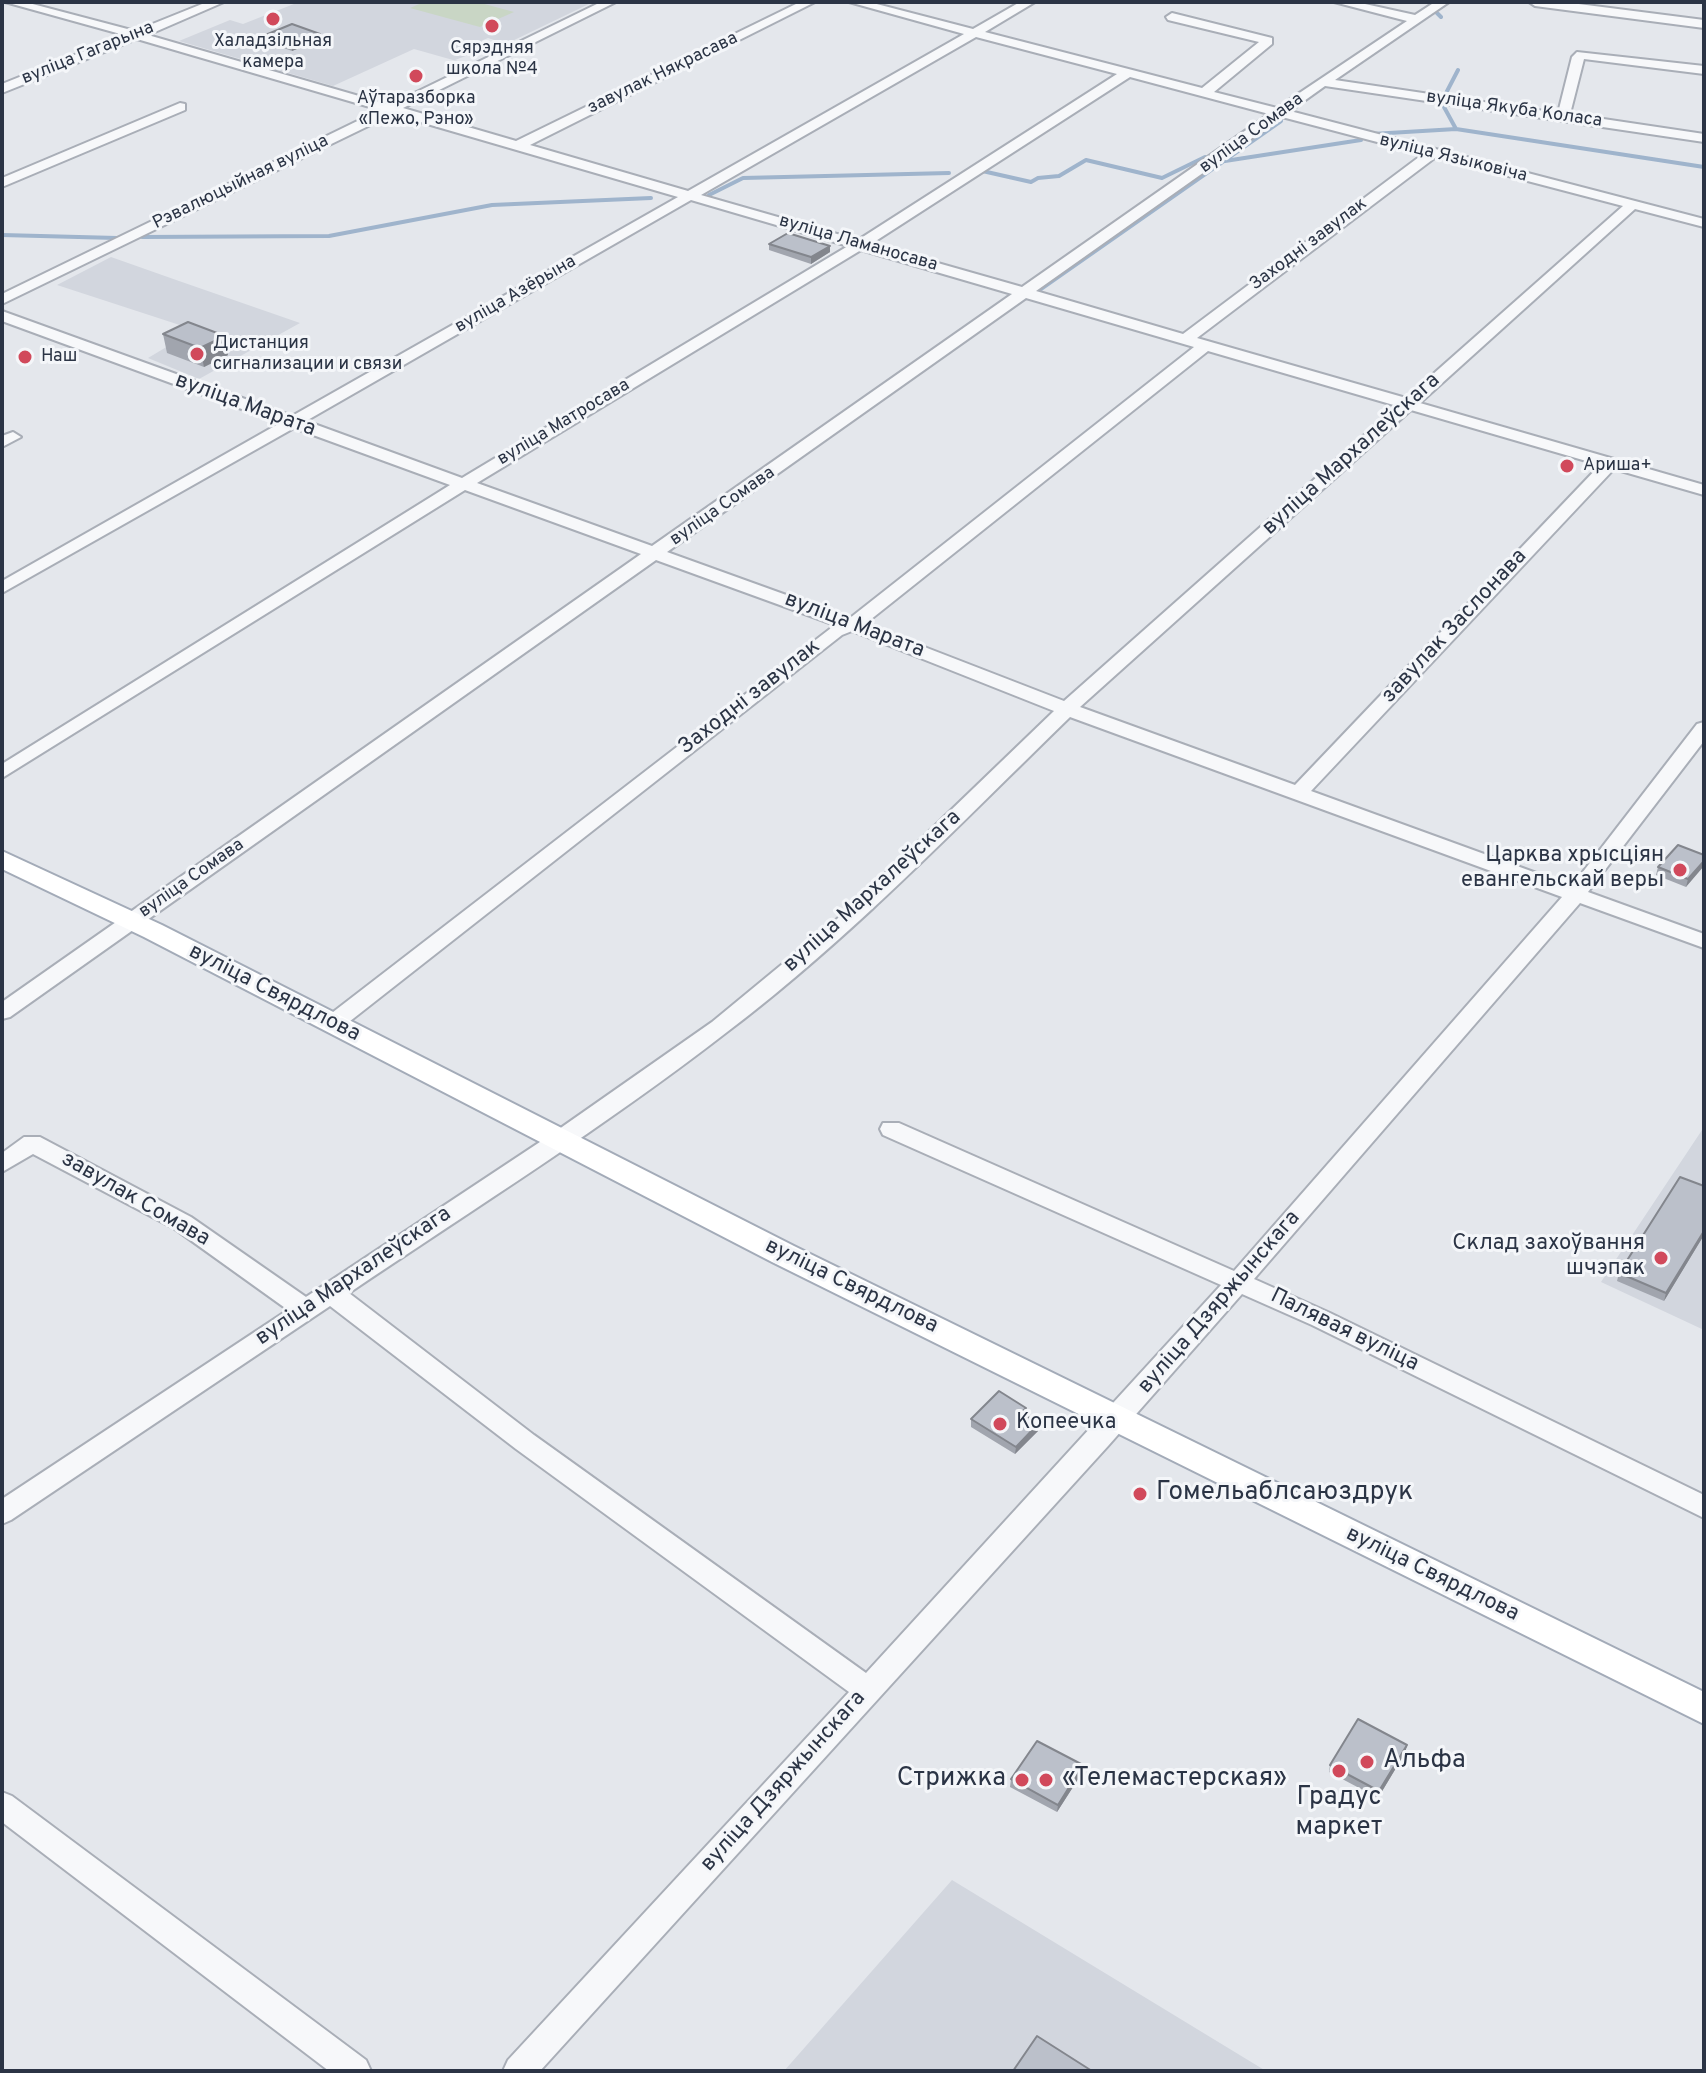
<!DOCTYPE html>
<meta charset="utf-8">
<style>
body{margin:0}
#map{position:relative;width:1706px;height:2073px;overflow:hidden;background:#e4e7ec;font-family:Overpass,sans-serif}
canvas{display:block}
.frame{position:absolute;inset:0;border:4px solid #2b3445;pointer-events:none}
</style>
<div id="map">
<canvas width="1706" height="2073"></canvas>
<div class="frame"></div>
</div>
<script>
const ctx = document.querySelector('canvas').getContext('2d');
ctx.lineJoin = 'round';
function paint(path, color) {
  ctx.fillStyle = color;
  ctx.fill(path, 'evenodd');
}
function stroke(path, color, width, dash) {
  ctx.strokeStyle = color;
  ctx.lineWidth = width;
  ctx.lineCap = dash ? 'butt' : 'round';
  ctx.setLineDash(dash || []);
  ctx.stroke(path);
}
function drawText(font, color, halo, rows, align = 'center') {
  ctx.font = font + ' Overpass,sans-serif';
  ctx.lineWidth = 6;
  ctx.setLineDash([]);
  ctx.textBaseline = 'middle';
  ctx.strokeStyle = halo;
  ctx.fillStyle = color;
  for (const [text, x, y, turn = 0] of rows) {
    ctx.save();
    ctx.translate(x, y);
    ctx.rotate((+turn || 0) * Math.PI / 180);
    ctx.textAlign = isNaN(turn) ? turn : align;
    if (halo) ctx.strokeText(text, 0, 0);
    ctx.fillText(text, 0, 0);
    ctx.restore();
  }
}
paint(new Path2D(`
 M 299,2 L 340,4 L 345,2 L 593,2 L 506,44 L 488,38 L 481,41 L 493,46 L 455,60 L 460,62 L 414,49 L 333,86 L 179,41 L 230,20 L 243,24 Z
 M 111,257 L 179,281 L 300,323 L 199,379 L 148,358 L 195,330 L 57,285 Z
 M 1704,1127 L 1704,1330 L 1601,1282 Z
 M 952,1880 L 1266,2071 L 784,2071 Z`), '#d2d6de');
paint(new Path2D(`
 M 424,2 L 477,2 L 514,12 L 480,27 L 410,8 Z`), '#c9d6c5');
stroke(new Path2D(`
 M 1437,13 L 1441,17
 M 1444,97 L 1458,70
 M 1444,107 L 1456,129 L 1704,167
 M 1372,134 L 1456,129
 M 1225,161 L 1361,140
 M 978,170 L 1031,182 L 1038,178 L 1059,176 L 1086,160 L 1162,178 L 1205,157
 M 709,195 L 743,178 L 949,173
 M 2,235 L 117,238
 M 142,237 L 329,236 L 492,205 L 651,198
 M 1038,291 L 1281,121`), '#9fb4cc', 4);
const minor = new Path2D(`
 M 5,2 L 25,2 L 135,31 L 207,2 L 224,2 L 148,35 L 390,105 L 601,2 L 616,2 L 403,108 L 516,141 L 800,2 L 815,2 L 530,145 L 688,191 L 964,34 L 849,2 L 869,2 L 973,29 L 1020,2 L 1035,2 L 985,32 L 1202,88 L 1259,42 L 1168,20 L 1166,17 L 1172,13 L 1272,38 L 1272,44 L 1214,92 L 1277,108 L 1407,21 L 1334,2 L 1356,2 L 1415,15 L 1435,2 L 1449,2 L 1335,80 L 1558,113 L 1572,57 L 1577,52 L 1704,66 L 1704,74 L 1584,59 L 1570,114 L 1704,134 L 1704,142 L 1325,86 L 1290,111 L 1704,219 L 1704,227 L 1635,209 L 1420,403 L 1704,485 L 1704,495 L 1614,469 L 1311,791 L 1572,886 L 1697,724 L 1704,722 L 1704,741 L 1588,892 L 1704,934 L 1704,948 L 1580,903 L 1254,1279 L 1330,1313 L 1704,1495 L 1704,1518 L 1312,1325 L 1242,1294 L 1108,1446 L 540,2071 L 503,2071 L 508,2060 L 849,1692 L 516,1449 L 330,1306 L 11,1520 L 2,1524 L 2,1499 L 288,1310 L 175,1229 L 33,1154 L 2,1172 L 2,1153 L 24,1137 L 40,1137 L 191,1217 L 306,1297 L 552,1134 L 712,1022 L 843,914 L 1054,711 L 852,631 L 842,635 L 340,1029 L 324,1029 L 321,1024 L 324,1019 L 835,625 L 656,560 L 10,1017 L 2,1019 L 2,1002 L 641,554 L 465,490 L 2,778 L 2,764 L 450,485 L 294,428 L 2,593 L 2,581 L 280,423 L 2,321 L 2,311 L 292,416 L 678,197 L 393,114 L 2,304 L 2,294 L 380,110 L 137,39 L 2,93 L 2,84 L 124,35 ZM 976,37 L 1117,74 L 858,240 L 701,195 ZM 1130,77 L 1269,114 L 1022,287 L 871,244 ZM 1282,117 L 1423,154 L 1183,334 L 1036,291 ZM 1436,157 L 1623,206 L 1406,398 L 1197,338 ZM 691,200 L 848,246 L 462,478 L 306,421 ZM 861,250 L 1012,294 L 652,546 L 477,483 ZM 1026,298 L 1194,347 L 850,618 L 667,552 ZM 1208,351 L 1397,406 L 1064,701 L 865,624 ZM 1411,410 L 1600,465 L 1295,785 L 1080,707 ZM 1070,717 L 1562,897 L 1234,1271 L 899,1123 L 883,1123 L 880,1129 L 883,1135 L 1221,1285 L 866,1673 L 534,1435 L 349,1293 C 475,1208 606,1126 727,1032 C 851,938 959,825 1070,717 Z
 M 1529,2 L 1563,2 L 1704,20 L 1704,28 L 1535,6 Z
 M 180,103 L 185,104 L 185,110 L 2,187 L 2,178 Z
 M 13,432 L 21,437 L 2,447 L 2,436 Z
 M 2,1792 L 12,1796 L 366,2060 L 371,2071 L 329,2071 L 2,1822 Z`);
const major = new Path2D(`
 M 2,851 L 162,925 L 794,1246 L 1704,1692 L 1704,1724 L 772,1262 L 144,937 L 2,869 Z`);
stroke(minor, '#a9aeb7', 4);
stroke(major, '#a3abb8', 4);
paint(minor, '#f7f8fa');
paint(major, '#fff');
paint(new Path2D(`
 M 320,34 L 321,39 L 292,51 L 264,41 L 263,36 Z
 M 769,244 L 830,252 L 811,264 L 769,250 Z
 M 163,334 L 228,355 L 204,367 L 167,353 Z
 M 1704,855 L 1686,887 L 1656,875 L 1658,867 Z
 M 1704,1186 L 1704,1235 L 1664,1301 L 1617,1281 L 1619,1273 Z
 M 1026,1416 L 1039,1423 L 1038,1431 L 1015,1454 L 971,1427 L 971,1419 Z
 M 1407,1745 L 1405,1753 L 1378,1798 L 1329,1772 L 1330,1765 Z
 M 1083,1765 L 1082,1773 L 1057,1812 L 1010,1787 L 1011,1779 Z`), '#a1a5ae');
paint(new Path2D(`
 M 320,34 L 321,39 L 292,51 L 292,45 Z
 M 830,246 L 830,252 L 811,264 L 811,257 Z
 M 225,336 L 228,355 L 204,367 L 200,348 Z
 M 1704,861 L 1704,866 L 1686,887 L 1688,879 Z
 M 1704,1231 L 1704,1235 L 1664,1301 L 1666,1293 Z
 M 1039,1423 L 1038,1431 L 1015,1454 L 1016,1447 Z
 M 1407,1745 L 1405,1753 L 1378,1798 L 1379,1791 Z
 M 1083,1765 L 1082,1773 L 1057,1812 L 1058,1805 Z`), '#83868d');
const building = new Path2D(`
 M 292,24 L 320,34 L 292,45 L 263,36 Z
 M 788,233 L 830,246 L 811,257 L 769,244 Z
 M 188,322 L 225,336 L 200,348 L 163,334 Z
 M 1678,845 L 1704,855 L 1704,861 L 1688,879 L 1658,867 Z
 M 1680,1177 L 1704,1186 L 1704,1231 L 1666,1293 L 1619,1273 Z
 M 999,1391 L 1026,1408 L 1021,1413 L 1039,1423 L 1016,1447 L 971,1419 Z
 M 1358,1719 L 1407,1745 L 1379,1791 L 1330,1765 Z
 M 1037,1741 L 1083,1765 L 1058,1805 L 1011,1779 Z
 M 1037,2036 L 1092,2071 L 1013,2071 Z`);
paint(building, '#bbc0ca');
stroke(building, '#83868d', 2);
for (const [x, y, r, color] of [
 [273,19,8,"#d1495b"],
 [492,26,8,"#d1495b"],
 [416,76,8,"#d1495b"],
 [197,354,8,"#d1495b"],
 [25,357,8,"#d1495b"],
 [1567,466,8,"#d1495b"],
 [1680,870,8,"#d1495b"],
 [1661,1258,8,"#d1495b"],
 [1000,1424,8,"#d1495b"],
 [1140,1494,8,"#d1495b"],
 [1367,1762,8,"#d1495b"],
 [1339,1771,8,"#d1495b"],
 [1022,1780,8,"#d1495b"],
 [1046,1780,8,"#d1495b"]
]) {
  const dot = new Path2D();
  dot.arc(x, y, r, 0, 2 * Math.PI);
  ctx.fillStyle = color;
  ctx.fill(dot);
  stroke(dot, '#f4f6f9', 3);
}
drawText('18px', '#2b3445', '#f4f6f9', [
 ["Халадзільная",273,42],
 ["камера",273,63],
 ["Сярэдняя",492,49],
 ["школа №4",492,70],
 ["Аўтаразборка",416,99],
 ["«Пежо, Рэно»",416,120],
 ["Дистанция",213,344,"left"],
 ["сигнализации и связи",213,365,"left"],
 ["Наш",41,357,"left"],
 ["Ариша+",1583,466,"left"]
]);
drawText('18px', '#2b3445', '#f4f6f9', [
 ["вуліца Гагарына",88,54,-22],
 ["завулак Някрасава",663,74,-26],
 ["вуліца Якуба Коласа",1514,110,8],
 ["вуліца Сомава",1252,134,-36],
 ["вуліца Языковіча",1453,159,14],
 ["Рэвалюцыйная вуліца",241,183,-26],
 ["вуліца Ламаносава",858,244,16],
 ["Заходні завулак",1309,245,-37],
 ["вуліца Азёрына",516,295,-30],
 ["вуліца Матросава",564,423,-31],
 ["вуліца Сомава",723,507,-35],
 ["вуліца Сомава",192,879,-35]
]);
drawText('22px', '#2b3445', '#f4f6f9', [
 ["вуліца Марата",245,406,20],
 ["вуліца Мархалеўскага",1352,455,-42],
 ["вуліца Марата",854,626,21],
 ["завулак Заслонава",1455,627,-47],
 ["Заходні завулак",750,698,-38],
 ["вуліца Мархалеўскага",873,892,-42],
 ["вуліца Свярдлова",274,994,27],
 ["завулак Сомава",135,1200,30],
 ["вуліца Мархалеўскага",354,1277,-34],
 ["вуліца Свярдлова",851,1287,26],
 ["вуліца Дзяржынскага",1220,1303,-49],
 ["Палявая вуліца",1344,1331,26],
 ["вуліца Свярдлова",1432,1575,26],
 ["вуліца Дзяржынскага",784,1782,-48]
]);
drawText('22px', '#2b3445', '#f4f6f9', [
 ["Царква хрысціян",1664,857],
 ["евангельскай веры",1664,882],
 ["Склад захоўвання",1645,1245],
 ["шчэпак",1645,1270],
 ["Копеечка",1016,1424,"left"]
], 'right');
drawText('26px', '#2b3445', '#f4f6f9', [
 ["Гомельаблсаюздрук",1156,1494],
 ["Альфа",1383,1762],
 ["Стрижка",1006,1780,"right"],
 ["«Телемастерская»",1062,1780],
 ["Градус",1339,1799,"center"],
 ["маркет",1339,1829,"center"]
], 'left');
</script>
